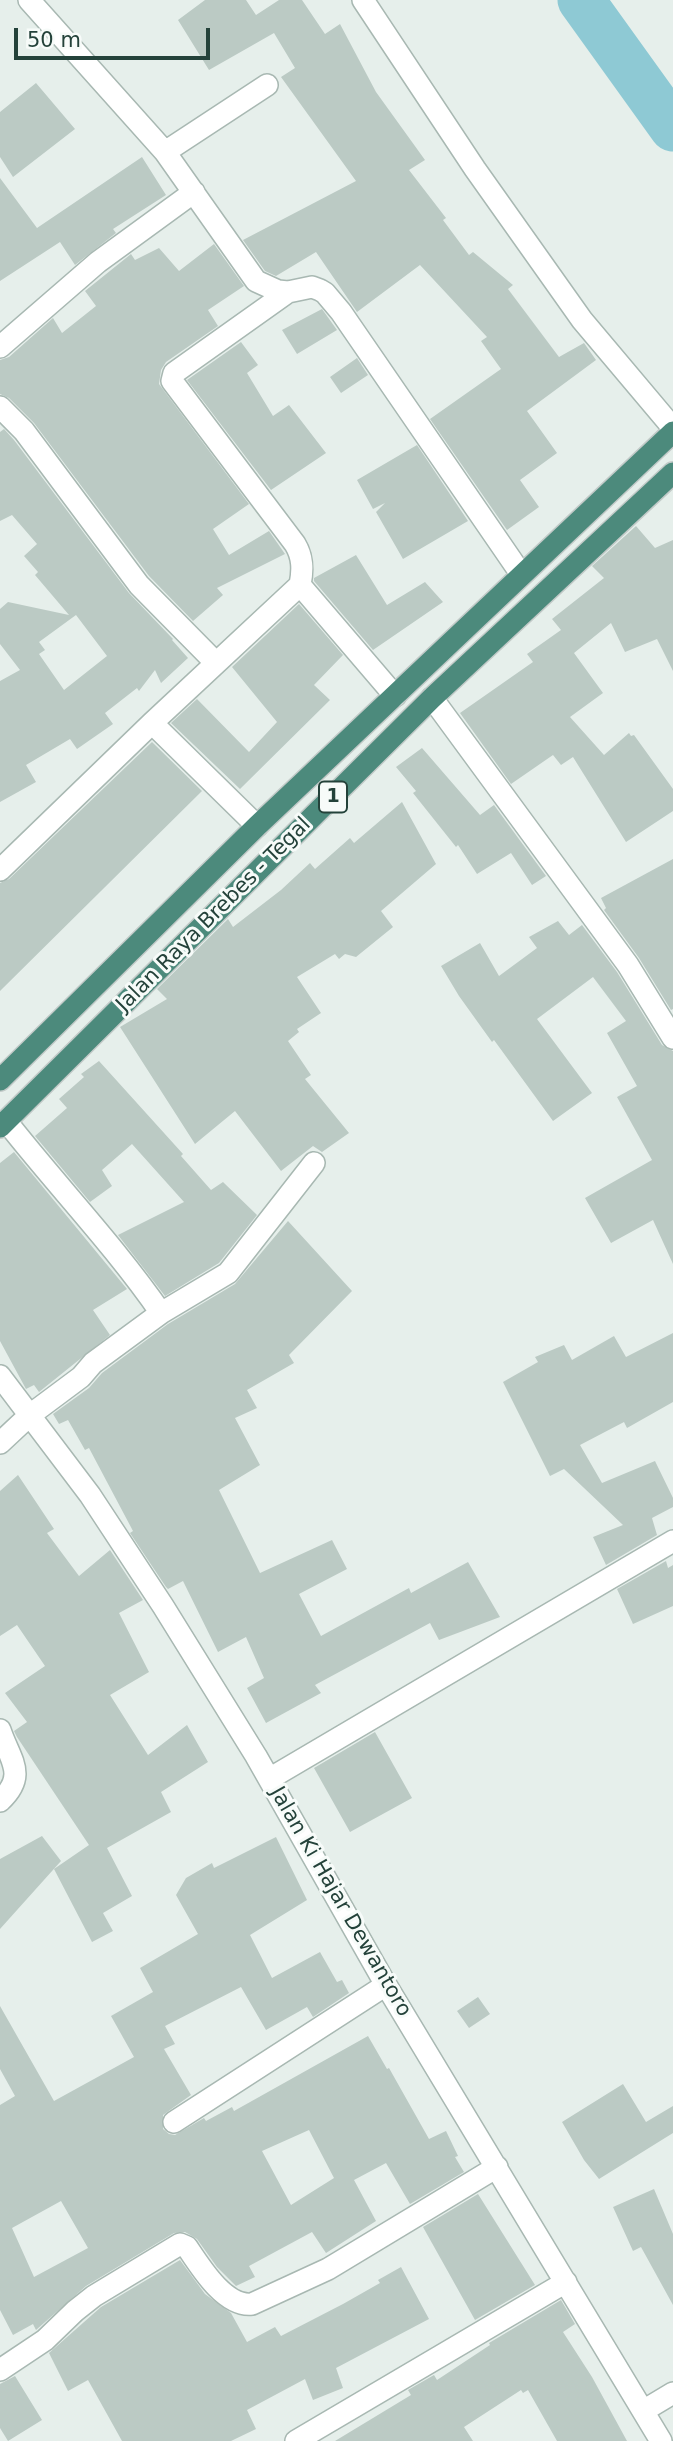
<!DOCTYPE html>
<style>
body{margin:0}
#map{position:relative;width:673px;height:2441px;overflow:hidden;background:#e6efeb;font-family:"DejaVu Sans",sans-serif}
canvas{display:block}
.scale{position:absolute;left:14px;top:28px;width:196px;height:32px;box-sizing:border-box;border:4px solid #24423a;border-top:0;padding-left:9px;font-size:21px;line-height:24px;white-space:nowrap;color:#24423a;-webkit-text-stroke:5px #f7fbf9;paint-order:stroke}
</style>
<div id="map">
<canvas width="673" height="2441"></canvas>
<div class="scale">50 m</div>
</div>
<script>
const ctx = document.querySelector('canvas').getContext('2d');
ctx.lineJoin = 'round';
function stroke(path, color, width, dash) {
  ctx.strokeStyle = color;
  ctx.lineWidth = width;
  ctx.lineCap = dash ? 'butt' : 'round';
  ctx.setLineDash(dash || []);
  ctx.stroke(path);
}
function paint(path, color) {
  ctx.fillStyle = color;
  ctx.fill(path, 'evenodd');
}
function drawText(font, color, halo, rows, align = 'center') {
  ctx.font = font + ' "DejaVu Sans",sans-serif';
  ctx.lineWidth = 6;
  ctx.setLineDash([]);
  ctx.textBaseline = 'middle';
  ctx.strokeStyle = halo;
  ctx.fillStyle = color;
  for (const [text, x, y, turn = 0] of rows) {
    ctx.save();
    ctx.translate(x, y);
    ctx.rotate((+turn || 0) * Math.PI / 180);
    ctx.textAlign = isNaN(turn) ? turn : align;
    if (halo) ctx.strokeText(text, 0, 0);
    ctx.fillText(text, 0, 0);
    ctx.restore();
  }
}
stroke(new Path2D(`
 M 581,0 L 673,128`), '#8ec9d4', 47);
paint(new Path2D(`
 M 205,0 L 246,0 L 256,15 L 279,0 L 302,0 L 325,34 L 340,24 L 376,92 L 425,160 L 409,170 L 446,218 L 443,220 L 469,255 L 473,252 L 513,285 L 508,289 L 559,357 L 584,343 L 596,360 L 527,411 L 557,453 L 520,480 L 539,507 L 507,530 L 430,419 L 501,369 L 481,341 L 487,337 L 420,265 L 357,312 L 316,252 L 276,276 L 265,271 L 243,240 L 356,181 L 281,77 L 295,68 L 274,33 L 209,70 L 178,20 Z
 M 36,83 L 75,129 L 13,177 L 0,157 L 0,112 Z
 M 142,157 L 166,195 L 113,229 L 116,233 L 75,265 L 60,242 L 0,281 L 0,178 L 37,228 Z
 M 214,244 L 244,286 L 208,310 L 218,326 L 166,362 L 161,370 L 159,384 L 249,504 L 213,529 L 229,555 L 269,531 L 285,554 L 217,588 L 223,595 L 193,621 L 149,576 L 34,423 L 9,398 L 0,394 L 0,360 L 9,357 L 53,318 L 62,333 L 96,306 L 85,291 L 131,254 L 135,260 L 159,248 L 179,271 Z
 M 322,309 L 337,330 L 297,354 L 282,330 Z
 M 241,342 L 258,365 L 247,373 L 273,416 L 289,405 L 326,453 L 271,490 L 187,380 Z
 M 357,358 L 368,375 L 341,393 L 330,377 Z
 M 4,429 L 14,440 L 129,593 L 173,639 L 172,640 L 188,658 L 161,683 L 155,670 L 139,691 L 137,688 L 105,713 L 113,724 L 77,749 L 70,739 L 26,765 L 36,782 L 0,802 L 0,681 L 20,670 L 0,644 L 0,609 L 8,602 L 69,615 L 35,575 L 38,572 L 24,556 L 37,544 L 12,515 L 0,521 L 0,432 ZM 76,615 L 107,656 L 64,690 L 39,654 L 45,650 L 39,642 Z
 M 417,445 L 468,521 L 403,559 L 376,512 L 385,503 L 373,509 L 357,480 Z
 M 636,526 L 655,548 L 673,540 L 673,671 L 657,639 L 625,652 L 611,623 L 574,653 L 603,693 L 570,717 L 604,755 L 629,733 L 631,736 L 634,735 L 673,789 L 673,811 L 626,842 L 573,757 L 561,765 L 553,755 L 511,784 L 460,713 L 533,662 L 527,654 L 561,630 L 552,619 L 604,578 L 592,566 Z
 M 356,555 L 387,605 L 425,582 L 443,602 L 373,650 L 314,581 L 314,578 Z
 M 299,604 L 343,655 L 314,685 L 330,700 L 240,789 L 171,723 L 197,699 L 249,752 L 277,722 L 232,667 Z
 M 152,742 L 202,791 L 0,991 L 0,883 L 9,879 Z
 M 422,748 L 480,815 L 494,805 L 546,876 L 532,885 L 511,853 L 477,874 L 458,845 L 456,847 L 413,793 L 416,791 L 396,767 Z
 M 402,802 L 436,864 L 381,911 L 393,927 L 356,957 L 345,954 L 339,959 L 335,954 L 297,977 L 321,1013 L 297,1029 L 299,1032 L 288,1041 L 311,1075 L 305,1079 L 349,1133 L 322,1152 L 313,1146 L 281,1171 L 235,1111 L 195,1144 L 120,1027 L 167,999 L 157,989 L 228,919 L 233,927 L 281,890 L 310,863 L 315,869 L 350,838 L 354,843 Z
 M 673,859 L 673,1009 L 671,1010 L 639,958 L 604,910 L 606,908 L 601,898 Z
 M 558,921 L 569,935 L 582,925 L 617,972 L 662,1045 L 673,1051 L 673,1264 L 653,1220 L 611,1243 L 585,1198 L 652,1160 L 617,1097 L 637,1086 L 607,1033 L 626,1021 L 593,977 L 537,1019 L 592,1093 L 553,1121 L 494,1040 L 492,1042 L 459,996 L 441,966 L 480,943 L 499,976 L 537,948 L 529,937 Z
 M 99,1061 L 183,1154 L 181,1156 L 211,1190 L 223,1182 L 257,1215 L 219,1263 L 165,1296 L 118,1235 L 184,1202 L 132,1144 L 102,1170 L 112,1186 L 90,1202 L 35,1136 L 67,1108 L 59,1099 L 84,1077 L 81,1074 Z
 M 14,1152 L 127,1289 L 93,1310 L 110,1335 L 39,1392 L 34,1385 L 26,1389 L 0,1341 L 0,1163 Z
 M 288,1221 L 352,1291 L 289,1355 L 294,1363 L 247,1390 L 257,1408 L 235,1418 L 260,1465 L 219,1490 L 260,1573 L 332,1540 L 347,1569 L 299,1594 L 321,1636 L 409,1588 L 411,1593 L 468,1562 L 500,1617 L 439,1640 L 430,1623 L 315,1685 L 321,1693 L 266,1723 L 247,1688 L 264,1678 L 246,1637 L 218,1652 L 183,1581 L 168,1589 L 166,1587 L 130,1533 L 133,1531 L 89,1448 L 85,1450 L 68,1420 L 59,1424 L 53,1414 L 89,1388 L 102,1373 L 168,1324 L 235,1284 Z
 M 673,1333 L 673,1402 L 627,1428 L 624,1422 L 580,1445 L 602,1483 L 655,1461 L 673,1498 L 673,1507 L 652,1518 L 657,1535 L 606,1565 L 593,1537 L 623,1525 L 564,1469 L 550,1476 L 503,1382 L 538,1362 L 535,1357 L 564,1345 L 572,1360 L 614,1336 L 626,1357 Z
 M 18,1475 L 54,1529 L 47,1533 L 79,1576 L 110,1550 L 143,1600 L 119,1613 L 149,1672 L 110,1695 L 148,1755 L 187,1725 L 208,1762 L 161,1792 L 171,1812 L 107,1848 L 132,1896 L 103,1913 L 113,1931 L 92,1942 L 54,1869 L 89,1845 L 17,1737 L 14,1731 L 27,1722 L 5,1693 L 45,1666 L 17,1625 L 0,1636 L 0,1491 Z
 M 666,1561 L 668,1568 L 673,1565 L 673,1606 L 633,1624 L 617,1589 Z
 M 375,1732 L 412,1798 L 350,1832 L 314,1768 Z
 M 42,1836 L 61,1861 L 0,1929 L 0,1859 Z
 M 276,1837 L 307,1900 L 250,1935 L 272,1978 L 320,1952 L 337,1982 L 342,1980 L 349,1993 L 313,2017 L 307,2007 L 266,2030 L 241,1987 L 165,2026 L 175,2044 L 164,2049 L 191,2095 L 163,2115 L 163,2129 L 169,2134 L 175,2135 L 204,2118 L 206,2121 L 232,2107 L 234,2111 L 368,2036 L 387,2069 L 389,2068 L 429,2139 L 446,2131 L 458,2156 L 455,2157 L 464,2172 L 410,2204 L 386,2163 L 354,2180 L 376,2221 L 326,2253 L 312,2232 L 249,2266 L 255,2277 L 236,2286 L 217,2267 L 197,2239 L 185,2232 L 174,2233 L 86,2286 L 36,2330 L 33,2324 L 13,2335 L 0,2310 L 0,2105 L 15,2096 L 0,2069 L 0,2006 L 54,2101 L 134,2057 L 111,2016 L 153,1992 L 140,1968 L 198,1934 L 176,1895 L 186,1878 L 212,1863 L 214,1868 ZM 309,2130 L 334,2178 L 291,2205 L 262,2151 ZM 61,2201 L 88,2248 L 34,2277 L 12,2228 Z
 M 478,1997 L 490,2014 L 469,2028 L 457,2011 Z
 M 623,2084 L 646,2122 L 673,2106 L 673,2133 L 599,2179 L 584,2160 L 562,2122 Z
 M 654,2189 L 673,2234 L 673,2305 L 641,2247 L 633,2251 L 613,2207 Z
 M 478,2194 L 535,2285 L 475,2320 L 423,2227 Z
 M 180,2260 L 205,2294 L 231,2313 L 247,2342 L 275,2327 L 281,2336 L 343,2304 L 380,2283 L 378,2280 L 401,2267 L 429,2319 L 336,2368 L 343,2388 L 313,2400 L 305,2379 L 247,2410 L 256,2429 L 231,2441 L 122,2441 L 88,2380 L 68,2391 L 49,2353 L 101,2307 Z
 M 561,2300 L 575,2324 L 563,2332 L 592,2377 L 627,2441 L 557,2441 L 528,2390 L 523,2393 L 521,2390 L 464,2427 L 473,2441 L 335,2441 L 411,2395 L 408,2390 L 434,2375 L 437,2380 L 490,2345 L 489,2343 Z
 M 15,2376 L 42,2420 L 8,2441 L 0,2428 L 0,2384 Z`), '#bbcac4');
const minor = new Path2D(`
 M 29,0 L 165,152 L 256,281 L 278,291 L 288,292 L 312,287 L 320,290 L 325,293 L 341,312 L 521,574
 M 363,0 L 475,169 L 582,320 L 673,428
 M 165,152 L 267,85
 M 0,347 L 98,262 L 194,192
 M 0,407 L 24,431 L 139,585 L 216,663
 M 300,585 L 395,696
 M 432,698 L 628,965 L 673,1038
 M 152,723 L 257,826
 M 0,870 L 152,723 L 300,585 C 303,570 303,557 295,544 L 172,381 L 174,373 L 288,292
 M 6,1121 C 57,1186 114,1245 161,1313
 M 0,1376 L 90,1495 L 163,1606 L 256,1756 L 386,1985 L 661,2441
 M 0,1443 L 30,1415 L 81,1377 L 93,1363 L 161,1313 L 228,1273 L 314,1163
 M 0,1730 C 10,1760 28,1775 0,1801
 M 269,1779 L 673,1541
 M 174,2122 L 386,1985
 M 0,2370 L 45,2340 L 75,2311 L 94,2296 L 180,2244 L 187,2247 C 201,2268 225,2307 252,2304 L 328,2269 L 497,2167
 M 643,2411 L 673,2393
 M 296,2441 L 566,2282`);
const trunk = new Path2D(`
 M 0,1080 L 257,826 L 673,432
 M 0,1127 L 432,698 L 673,473`);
stroke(minor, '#a8b8b2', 24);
stroke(trunk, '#c2cac8', 24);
stroke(minor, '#fff', 21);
stroke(trunk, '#4c8a7c', 21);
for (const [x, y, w] of [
 [333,797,28]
]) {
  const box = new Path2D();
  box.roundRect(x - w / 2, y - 15.5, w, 31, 5);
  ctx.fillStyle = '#f7fbf9';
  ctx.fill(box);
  stroke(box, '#24423a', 2);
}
drawText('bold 19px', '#24423a', null, [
 ["1",333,797]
]);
drawText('21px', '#24423a', '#f7fbf9', [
 ["Jalan Raya Brebes - Tegal",214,915,-45],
 ["Jalan Ki Hajar Dewantoro",340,1902,60]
]);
</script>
